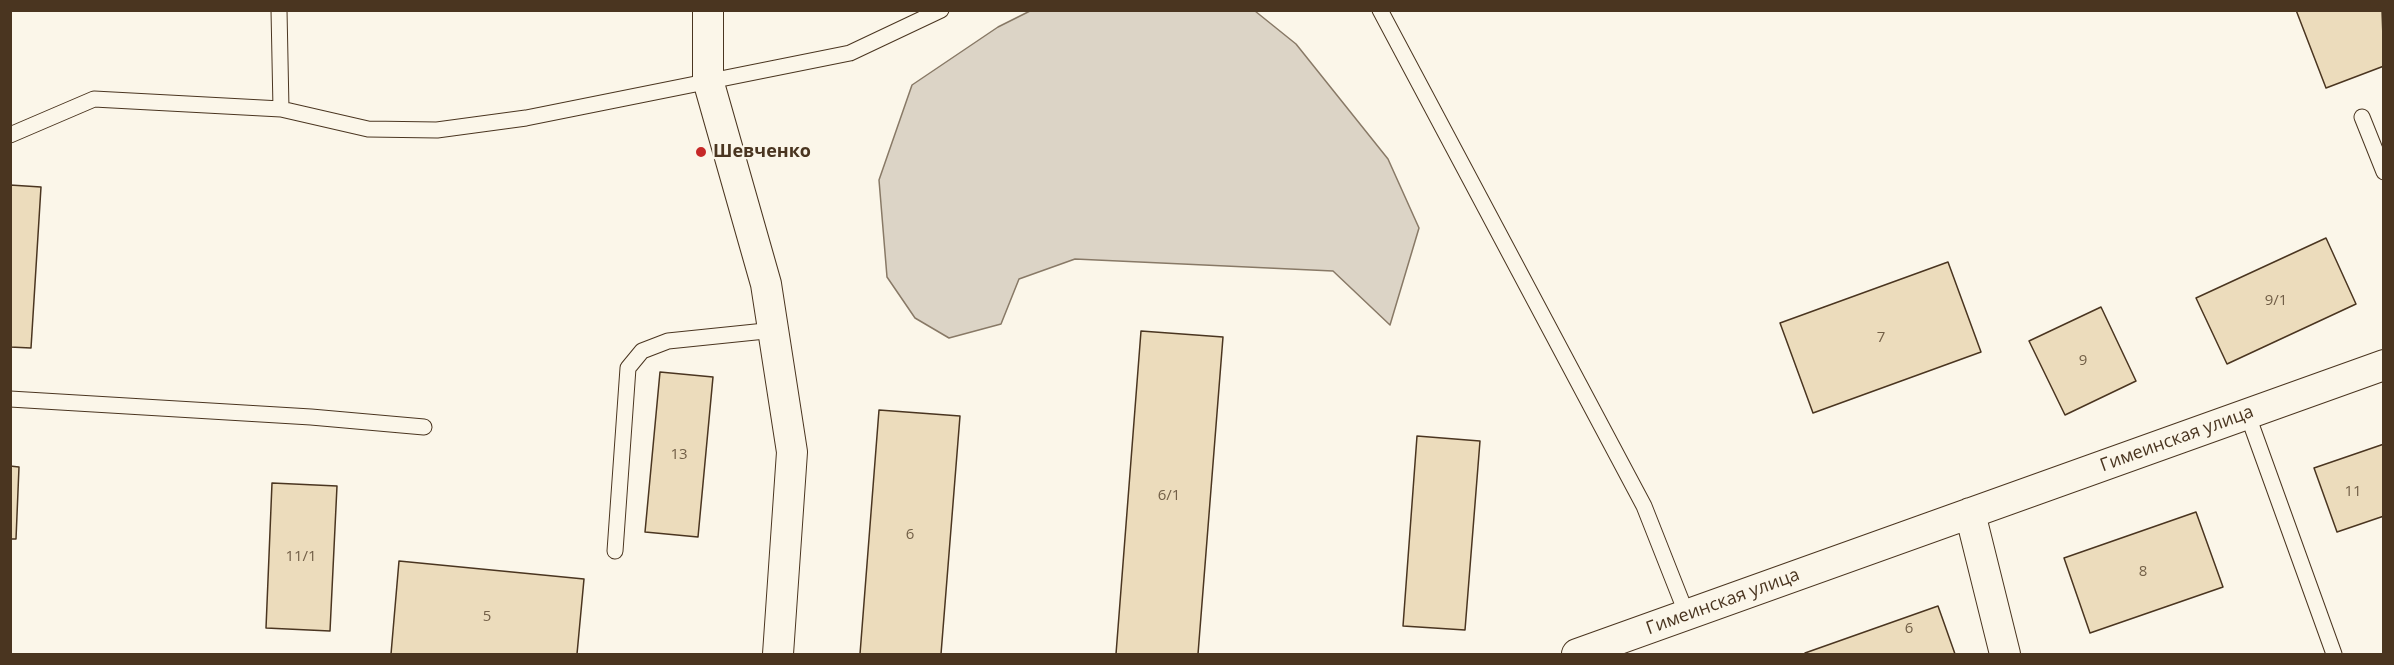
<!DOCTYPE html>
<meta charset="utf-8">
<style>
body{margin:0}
#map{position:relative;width:2394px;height:665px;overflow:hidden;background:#fbf6e9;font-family:"Open Sans",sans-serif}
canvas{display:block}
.frame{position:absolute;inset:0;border:12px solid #4a3520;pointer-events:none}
</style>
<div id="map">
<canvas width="2394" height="665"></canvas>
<div class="frame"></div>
</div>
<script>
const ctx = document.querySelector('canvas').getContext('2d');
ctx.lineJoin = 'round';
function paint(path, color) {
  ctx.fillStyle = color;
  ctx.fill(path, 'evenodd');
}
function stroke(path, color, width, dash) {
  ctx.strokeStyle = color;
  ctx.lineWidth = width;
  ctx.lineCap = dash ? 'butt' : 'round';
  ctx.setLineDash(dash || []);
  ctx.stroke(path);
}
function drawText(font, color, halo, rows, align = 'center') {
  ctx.font = font + ' "Open Sans",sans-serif';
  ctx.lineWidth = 4.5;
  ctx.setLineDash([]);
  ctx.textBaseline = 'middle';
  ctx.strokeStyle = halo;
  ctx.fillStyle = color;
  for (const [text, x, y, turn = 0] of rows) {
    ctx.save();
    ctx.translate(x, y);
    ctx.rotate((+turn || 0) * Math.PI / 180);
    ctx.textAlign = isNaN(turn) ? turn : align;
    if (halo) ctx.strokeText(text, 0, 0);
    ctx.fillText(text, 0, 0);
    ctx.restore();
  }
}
const water = new Path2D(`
 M 1030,11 L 1255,11 L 1296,44 L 1388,159 L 1419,228 L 1390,325 L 1333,271 L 1075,259 L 1019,279 L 1001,324 L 949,338 L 915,318 L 887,277 L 879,180 L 912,85 L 998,27 Z`);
paint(water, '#dcd4c6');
stroke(water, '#887966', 1.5);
const building = new Path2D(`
 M 2296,10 L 2382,10 L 2384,66 L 2326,88 Z
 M 10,185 L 41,187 L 31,348 L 10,347 Z
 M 2326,238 L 2356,304 L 2227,364 L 2196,298 Z
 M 1948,262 L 1981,352 L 1813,413 L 1780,323 Z
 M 2101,307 L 2136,381 L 2065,415 L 2029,341 Z
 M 1141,331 L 1223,337 L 1198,654 L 1116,654 Z
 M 660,372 L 713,377 L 698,537 L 645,532 Z
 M 879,410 L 960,416 L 941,654 L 860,654 Z
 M 1417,436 L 1480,441 L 1465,630 L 1403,626 Z
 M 2384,444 L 2384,516 L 2337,532 L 2314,468 Z
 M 10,466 L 19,467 L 16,539 L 10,539 Z
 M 272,483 L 337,486 L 330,631 L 266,628 Z
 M 2196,512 L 2223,587 L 2090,633 L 2064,558 Z
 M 399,561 L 584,579 L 577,654 L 391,654 Z
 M 1938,606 L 1955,654 L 1805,654 L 1805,653 Z`);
paint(building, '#ecdcbc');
stroke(building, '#4a3520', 1.5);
const lane = new Path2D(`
 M 279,10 L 281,109 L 368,129 L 437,130 L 526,118 L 850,53 L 941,10
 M 1380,10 L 1644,506 L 1687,615
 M 2362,117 L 2384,172
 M 10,135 L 94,99 L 281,109
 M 10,399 L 311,417 L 424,427
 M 2247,413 L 2334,654
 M 615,551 L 628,368 L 642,351 L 668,341 L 775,330`);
const street = new Path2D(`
 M 708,10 L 708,80 L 766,284 L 792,452 L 778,654
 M 1970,513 L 2005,654
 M 1577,654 L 2384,365`);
stroke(lane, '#4a3520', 17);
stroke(street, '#4a3520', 32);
stroke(lane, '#fbf6e9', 15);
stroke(street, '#fbf6e9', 30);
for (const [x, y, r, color] of [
 [701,152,6,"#c62828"]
]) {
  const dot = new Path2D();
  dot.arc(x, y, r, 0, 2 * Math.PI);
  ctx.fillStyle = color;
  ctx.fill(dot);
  stroke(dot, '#fbf6e9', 2);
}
drawText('15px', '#725f47', null, [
 ["9/1",2276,301],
 ["7",1881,338],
 ["9",2083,361],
 ["13",679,455],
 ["11",2353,492],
 ["6/1",1169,496],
 ["6",910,535],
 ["11/1",301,557],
 ["8",2143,572],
 ["5",487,617],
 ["6",1909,629]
]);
drawText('bold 18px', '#4a3520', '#fbf6e9', [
 ["Шевченко",713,152]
], 'left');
drawText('18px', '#4a3520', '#fbf6e9', [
 ["Гимеинская улица",2177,439,-20],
 ["Гимеинская улица",1723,602,-20]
]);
</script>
